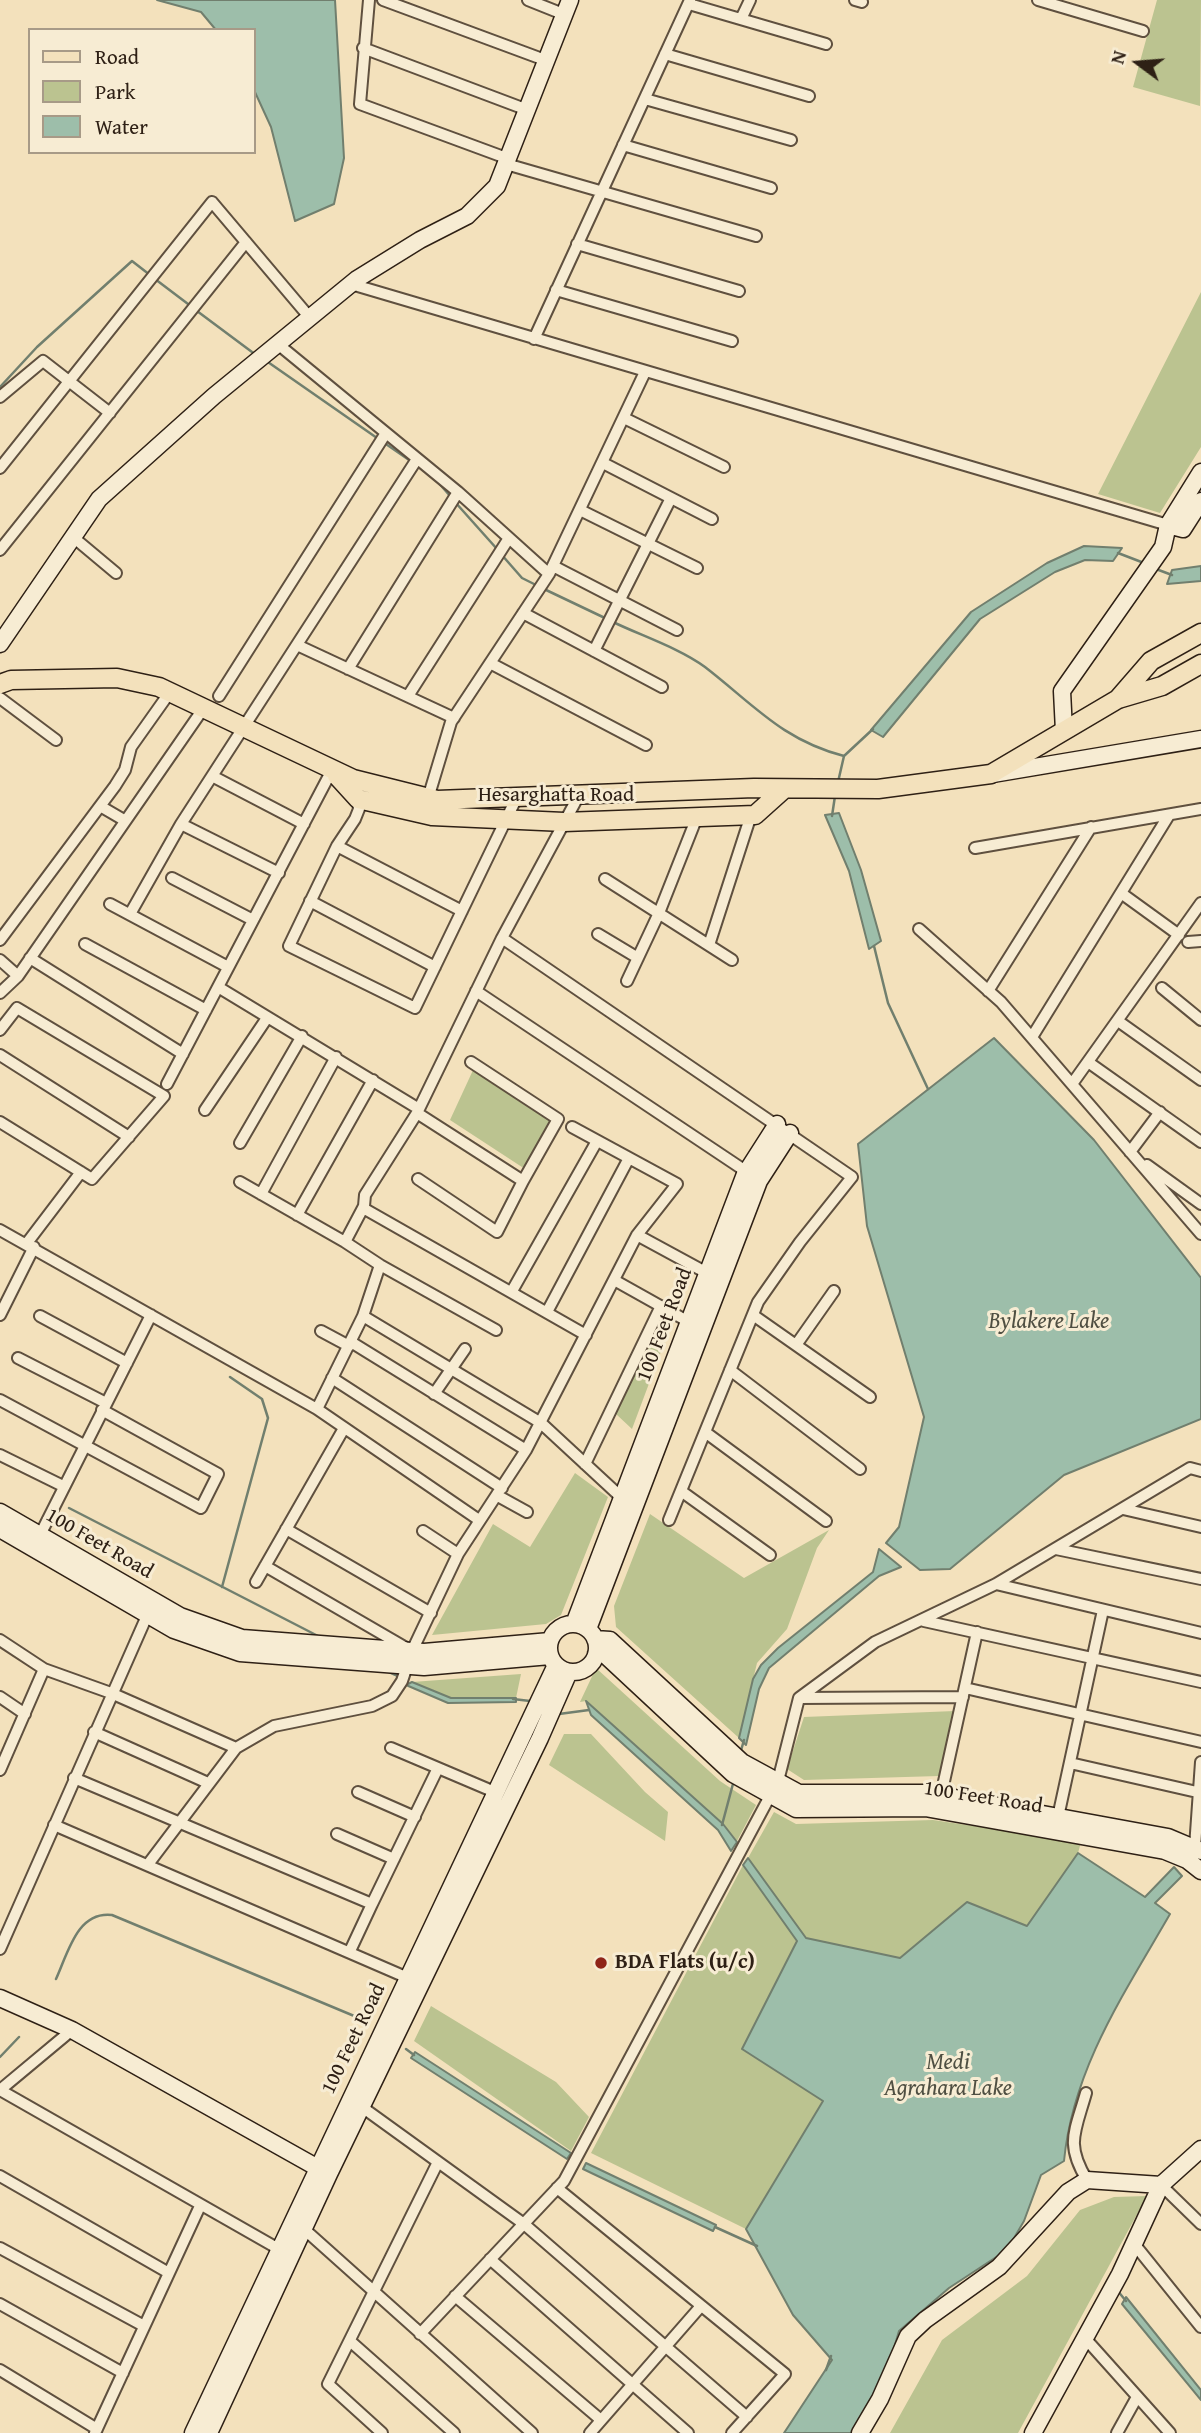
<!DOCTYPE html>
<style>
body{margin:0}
#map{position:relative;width:1201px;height:2433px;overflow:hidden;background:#f3e1bc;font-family:"Gentium Book Plus",serif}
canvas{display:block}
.legend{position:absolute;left:28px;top:28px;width:228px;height:126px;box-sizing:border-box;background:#f7ecd3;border:2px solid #a79a87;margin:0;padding:9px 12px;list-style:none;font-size:21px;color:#2e2015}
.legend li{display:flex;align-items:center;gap:14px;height:35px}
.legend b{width:35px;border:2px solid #a79a87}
.north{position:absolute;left:1103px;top:28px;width:70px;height:70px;-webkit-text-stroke:5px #f7ecd3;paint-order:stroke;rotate:286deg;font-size:19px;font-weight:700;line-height:28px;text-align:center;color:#2e2015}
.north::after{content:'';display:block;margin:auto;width:24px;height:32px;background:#2e2015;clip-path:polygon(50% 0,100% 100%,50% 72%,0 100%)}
</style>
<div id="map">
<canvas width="1201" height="2433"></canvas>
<ul class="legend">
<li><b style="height:9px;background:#f3e1bc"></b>Road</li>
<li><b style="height:19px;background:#bbc390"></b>Park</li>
<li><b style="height:19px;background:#9dbeaa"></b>Water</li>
</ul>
<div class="north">N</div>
</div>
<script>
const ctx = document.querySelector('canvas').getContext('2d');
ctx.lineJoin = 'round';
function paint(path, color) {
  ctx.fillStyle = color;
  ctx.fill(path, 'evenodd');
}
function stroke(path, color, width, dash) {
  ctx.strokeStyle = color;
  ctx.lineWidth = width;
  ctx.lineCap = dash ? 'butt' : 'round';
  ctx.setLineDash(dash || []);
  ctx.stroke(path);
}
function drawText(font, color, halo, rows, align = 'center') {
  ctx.font = font + ' "Gentium Book Plus",serif';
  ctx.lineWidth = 6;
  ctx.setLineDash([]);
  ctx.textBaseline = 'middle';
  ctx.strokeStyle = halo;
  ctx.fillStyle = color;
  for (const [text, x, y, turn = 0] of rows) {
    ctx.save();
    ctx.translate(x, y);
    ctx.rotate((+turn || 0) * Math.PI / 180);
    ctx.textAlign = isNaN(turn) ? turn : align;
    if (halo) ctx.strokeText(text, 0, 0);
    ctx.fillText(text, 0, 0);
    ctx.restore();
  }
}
paint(new Path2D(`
 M 1157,0 L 1201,0 L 1200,106 L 1133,87 Z
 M 1201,292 L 1201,447 L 1160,513 L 1098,494 Z
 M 474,1068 L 551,1120 L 525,1169 L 450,1120 Z
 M 661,1315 L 672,1322 L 632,1429 L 616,1414 Z
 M 575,1473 L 608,1497 L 561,1615 L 546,1624 L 432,1635 L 493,1524 L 530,1547 Z
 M 650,1514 L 744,1578 L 829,1530 L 817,1548 L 787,1629 L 757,1663 L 739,1738 L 616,1627 L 614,1606 Z
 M 596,1668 L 720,1781 L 756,1805 L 737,1841 L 723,1824 L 586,1701 L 580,1702 Z
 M 521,1674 L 516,1698 L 451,1698 L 412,1682 Z
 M 955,1711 L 939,1776 L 804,1780 L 787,1769 L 804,1717 Z
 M 564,1734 L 591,1734 L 645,1792 L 668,1812 L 665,1841 L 549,1765 Z
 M 774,1812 L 796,1824 L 933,1820 L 1081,1842 L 1078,1853 L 1027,1926 L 967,1902 L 900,1958 L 806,1938 L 748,1858 Z
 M 743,1865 L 797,1941 L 743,2049 L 823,2101 L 746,2229 L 591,2153 Z
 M 431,2006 L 556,2082 L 589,2117 L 571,2151 L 414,2041 Z
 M 1147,2196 L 1018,2433 L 890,2433 L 942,2340 L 1027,2276 L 1080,2210 L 1114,2197 Z`), '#bbc390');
const water = new Path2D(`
 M 157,0 L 335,0 L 344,158 L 334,204 L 295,221 L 271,127 L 254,90 L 254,30 L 216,30 L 201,12 Z
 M 1084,546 L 1122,548 L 1113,561 L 1085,560 L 1055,572 L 980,619 L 883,737 L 871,730 L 971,612 L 1047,563 Z
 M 1201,566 L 1201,581 L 1167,584 L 1172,570 Z
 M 839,813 L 861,870 L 881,941 L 869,949 L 849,871 L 825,815 Z
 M 994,1038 L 1094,1140 L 1201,1278 L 1201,1419 L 1064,1475 L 950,1569 L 920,1570 L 886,1543 L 899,1527 L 924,1417 L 867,1226 L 858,1144 Z
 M 879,1549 L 901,1567 L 879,1576 L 769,1668 L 759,1689 L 746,1745 L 739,1738 L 753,1679 L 761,1665 L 778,1648 L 873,1572 Z
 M 412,1682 L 451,1698 L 516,1698 L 516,1702 L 448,1703 L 406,1685 Z
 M 586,1701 L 723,1824 L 737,1842 L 731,1851 L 718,1830 L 591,1715 Z
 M 1078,1853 L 1145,1897 L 1174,1867 L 1182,1876 L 1155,1903 L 1170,1914 C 1124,1994 1073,2068 1064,2161 L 1041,2175 L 1024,2221 L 1007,2250 L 949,2288 L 899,2331 L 889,2365 L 856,2433 L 784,2433 L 832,2360 L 793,2315 L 746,2229 L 823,2101 L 742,2049 L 797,1941 L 743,1865 L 748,1858 L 806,1938 L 900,1958 L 967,1902 L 1027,1926 Z
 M 415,2052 L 571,2153 L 567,2159 L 411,2058 Z
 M 586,2163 L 716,2225 L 713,2231 L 583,2169 Z
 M 1126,2297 L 1201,2390 L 1201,2400 L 1122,2304 Z`);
paint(water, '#9dbeaa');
stroke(water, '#717f6e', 2);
stroke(new Path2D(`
 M 155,279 L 192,307
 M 197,311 L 256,355
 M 265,360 L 377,438
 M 0,387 L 37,347 L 132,261 L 150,275
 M 383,442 L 412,462
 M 437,481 L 451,497
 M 455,502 L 497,549
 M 1118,553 L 1144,563
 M 501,554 L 522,578 L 538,586
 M 1156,569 L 1172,575
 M 544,589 L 607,619
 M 613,622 C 642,636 679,648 705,667 C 753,704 782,740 844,756
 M 838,782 L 844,756 L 873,729
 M 832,816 L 835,796
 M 874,946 L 888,1003 L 928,1089
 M 69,1508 L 318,1636
 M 222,1587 L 268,1418 L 262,1399 L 230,1377
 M 387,1671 L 400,1677
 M 513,1699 L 530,1701
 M 559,1714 L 589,1710
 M 740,1754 L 744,1740
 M 722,1825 L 734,1780
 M 56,1979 C 68,1953 77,1911 112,1915 L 359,2018
 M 406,2049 L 414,2055
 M 0,2057 L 19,2037
 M 715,2227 L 757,2246
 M 1117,2290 L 1126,2301
 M 826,2370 L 831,2356`), '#717f6e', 2.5);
const street = new Path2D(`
 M 369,0 L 360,104 L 509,159
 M 383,0 L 545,60
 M 528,0 L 563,14
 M 855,0 L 862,2
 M 1038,0 L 1143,31
 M 689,4 L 826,44
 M 741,19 L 750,0
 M 363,48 L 525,109
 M 665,54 L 809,96
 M 645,99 L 791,140
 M 623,145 L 771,188
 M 506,164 L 756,236
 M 577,244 L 739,291
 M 351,284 L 1168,525
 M 556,290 L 732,341
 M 534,339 L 690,0
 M 279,345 L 458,492 L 549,574
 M 0,397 L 43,361 L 110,413
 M 624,418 L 724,467
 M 603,463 L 712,519
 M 0,468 L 212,202 L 311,319
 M 580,510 L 697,568
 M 73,537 L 116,573
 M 0,550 L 246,242
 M 553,566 L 677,630
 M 523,613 L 662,687
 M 297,645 L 454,718
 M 594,651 L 671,498
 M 490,663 L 646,745
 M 348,669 L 458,492
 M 219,696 L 386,433
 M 408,696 L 509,538
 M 0,698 L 56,740
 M 212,776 L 304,824
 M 357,794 L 359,809 L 355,819 L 337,846 L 289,946 L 415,1008 L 516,799
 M 429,795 L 451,722 L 549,574 L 645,372
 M 100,806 L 124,820
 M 181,824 L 279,873
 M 337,846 L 462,911
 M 975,848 L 1201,809
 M 172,878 L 253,920
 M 605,879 L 732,960
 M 1121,893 L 1179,935
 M 310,901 L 435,967
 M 110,904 L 228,967
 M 130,914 L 181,824 L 417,459
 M 919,929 L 1001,1002 L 1201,1234
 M 598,934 L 638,958
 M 502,938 L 852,1177 L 800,1242 L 758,1302 L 669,1520
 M 0,940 L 115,786 L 125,770 L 131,747 L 170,692
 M 1188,942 L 1201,941
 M 85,944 L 206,1010
 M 709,945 L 751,815
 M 30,958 L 183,1054
 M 0,960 L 18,976
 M 627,981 L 659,913 L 697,817
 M 218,987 L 419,1109
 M 1162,988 L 1201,1020
 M 476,991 L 747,1172
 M 988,991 L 1091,827
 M 0,993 L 18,976 L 203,709
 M 1118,1021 L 1201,1080
 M 0,1030 L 17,1008 L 164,1096 L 92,1179 L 0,1122
 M 1032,1037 L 1169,815
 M 0,1055 L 129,1137
 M 471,1062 L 558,1119 L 523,1181
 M 1088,1062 L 1201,1142
 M 167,1084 L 332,770
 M 1072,1084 L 1201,903
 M 205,1110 L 267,1018
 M 417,1113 L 523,1181 L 497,1232 L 418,1179
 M 240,1143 L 302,1036
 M 1130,1152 L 1160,1112
 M 1147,1165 L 1201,1204
 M 240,1182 L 345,1242
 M 261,1194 L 336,1057
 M 363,1208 L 586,1335
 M 297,1215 L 373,1080
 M 0,1230 L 317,1409 L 479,1520
 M 637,1235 L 707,1273
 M 27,1243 L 81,1172
 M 380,1265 L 496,1330
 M 614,1280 L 689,1322
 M 512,1291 L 597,1141
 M 547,1312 L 629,1158
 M 0,1315 L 34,1247
 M 753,1315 L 870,1397
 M 40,1316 L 127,1363
 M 363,1316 L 541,1423 L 622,1498
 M 321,1331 L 349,1346
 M 351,1342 L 526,1450
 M 796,1345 L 834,1291
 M 18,1358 L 106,1403
 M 730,1370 L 860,1469
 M 332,1378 L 502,1488
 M 434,1394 L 465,1349
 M 0,1400 L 201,1508 L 218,1474 L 102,1410
 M 317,1409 L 363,1316 L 380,1265 L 345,1242 L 364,1206 L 365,1195 L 417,1113 L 502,938 L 578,797
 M 705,1432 L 826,1521
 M 0,1455 L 63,1486
 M 585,1464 L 661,1306
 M 681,1491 L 770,1555
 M 498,1496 L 527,1512
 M 1123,1509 L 1201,1527
 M 286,1529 L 431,1613
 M 423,1531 L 458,1554
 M 38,1539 L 151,1315
 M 1056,1549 L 1201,1579
 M 265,1566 L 408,1649
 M 256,1582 L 343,1430
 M 996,1584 L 1201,1633
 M 924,1621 L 1201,1682
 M 0,1640 L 44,1669 L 111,1693 L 236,1748 L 149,1863
 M 965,1688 L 1201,1742
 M 0,1697 L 25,1714
 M 799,1698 L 963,1697
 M 94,1732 L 208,1783
 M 236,1748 L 274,1726 L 372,1706 L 392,1696 L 402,1681 L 412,1651 L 458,1554 L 526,1450 L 637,1235 L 677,1184 L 572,1127
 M 391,1748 L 497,1793
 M 1070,1763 L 1197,1792
 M 0,1770 L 44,1669
 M 74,1778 L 372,1904 L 350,1951
 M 358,1792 L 415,1817
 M 941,1795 L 977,1632
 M 1058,1817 L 1103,1610
 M 54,1825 L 408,1978
 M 337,1834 L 394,1859
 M 1195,1847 L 1201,1762
 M 372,1904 L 438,1768
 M 0,1949 L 150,1609
 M 0,2090 L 284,2252
 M 0,2090 L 72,2030
 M 1086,2093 C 1075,2132 1065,2144 1087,2180
 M 362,2107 L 524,2224 L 747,2417
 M 0,2176 L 169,2273
 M 1161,2185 L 1201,2224
 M 557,2188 L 785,2374 L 732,2433
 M 304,2229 L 532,2433
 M 1135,2245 L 1201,2327
 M 0,2248 L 144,2326
 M 490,2259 L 688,2433
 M 455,2296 L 601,2420
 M 0,2304 L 123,2373
 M 420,2334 L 564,2181 L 778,1781 L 799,1698 L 875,1642 L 996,1584 L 1190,1468 L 1201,1471
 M 1084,2337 L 1170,2433
 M 350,2341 L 454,2433
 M 0,2370 L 97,2429
 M 95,2433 L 200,2206
 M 382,2433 L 328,2384 L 438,2162
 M 590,2433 L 701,2306
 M 1117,2433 L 1137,2397`);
const secondary = new Path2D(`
 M 1168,525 L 1183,529 L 1201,501
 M 0,644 L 99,499 L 214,396 L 357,279 L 420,240 L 467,216 L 497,186 L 570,0
 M 1064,731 L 1062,691 L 1163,547 L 1168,525 L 1201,472
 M 993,774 L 1201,739
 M 0,1512 L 180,1616 L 242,1638 L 424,1652 L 550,1641
 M 0,1529 L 174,1630 L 240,1653 L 424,1667 L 550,1656
 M549 1648a24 24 0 1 1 48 0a24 24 0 1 1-48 0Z
 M 574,1624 L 745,1174 L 777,1124
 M 588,1629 L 759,1181 L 790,1133
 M 595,1639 L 610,1640 L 742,1762 L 799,1793 L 928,1793 L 1168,1837 L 1201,1851
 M 596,1654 L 603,1653 L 733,1774 L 796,1809 L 925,1808 L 1165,1851 L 1187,1860 L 1201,1871
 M 0,1998 L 72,2030 L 325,2172
 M 193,2433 L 556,1665
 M 209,2433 L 329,2174 L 540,1738 L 569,1672
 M 860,2433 L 880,2399 L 908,2336 L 925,2320 L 999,2267 L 1068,2192 L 1087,2180 L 1161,2185 L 1201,2149
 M 1033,2433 L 1120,2274 L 1161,2185`);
const primary = new Path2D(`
 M 0,684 L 11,680 L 117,678 L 159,687 L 353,779 L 437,800 L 754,788 L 878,789 L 991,774 L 1118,699 L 1162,686 L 1201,664
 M 1118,699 L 1151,661 L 1201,633
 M 337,776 L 358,799 L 432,816 L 564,822 L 755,815 L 784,789`);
stroke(street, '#5f503f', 14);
stroke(secondary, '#2e2015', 19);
stroke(primary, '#2e2015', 21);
stroke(street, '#f7ecd3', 10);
stroke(secondary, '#f7ecd3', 16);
stroke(primary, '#f3e1bc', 18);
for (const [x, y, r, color] of [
 [601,1963,7,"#8f2418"]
]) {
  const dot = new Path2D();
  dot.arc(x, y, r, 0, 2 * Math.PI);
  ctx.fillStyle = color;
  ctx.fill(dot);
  stroke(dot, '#f7ecd3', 2.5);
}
drawText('21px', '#2e2015', '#f7ecd3', [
 ["Hesarghatta Road",556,796],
 ["100 Feet Road",665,1325,-69],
 ["100 Feet Road",99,1544,30],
 ["100 Feet Road",983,1798,9],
 ["100 Feet Road",354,2039,-64]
]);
drawText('bold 21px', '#2e2015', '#f7ecd3', [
 ["BDA Flats (u/c)",615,1963]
], 'left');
drawText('italic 23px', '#4f4f42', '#f7ecd3', [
 ["Bylakere Lake",1049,1322],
 ["Medi",948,2063],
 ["Agrahara Lake",948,2089]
]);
</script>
